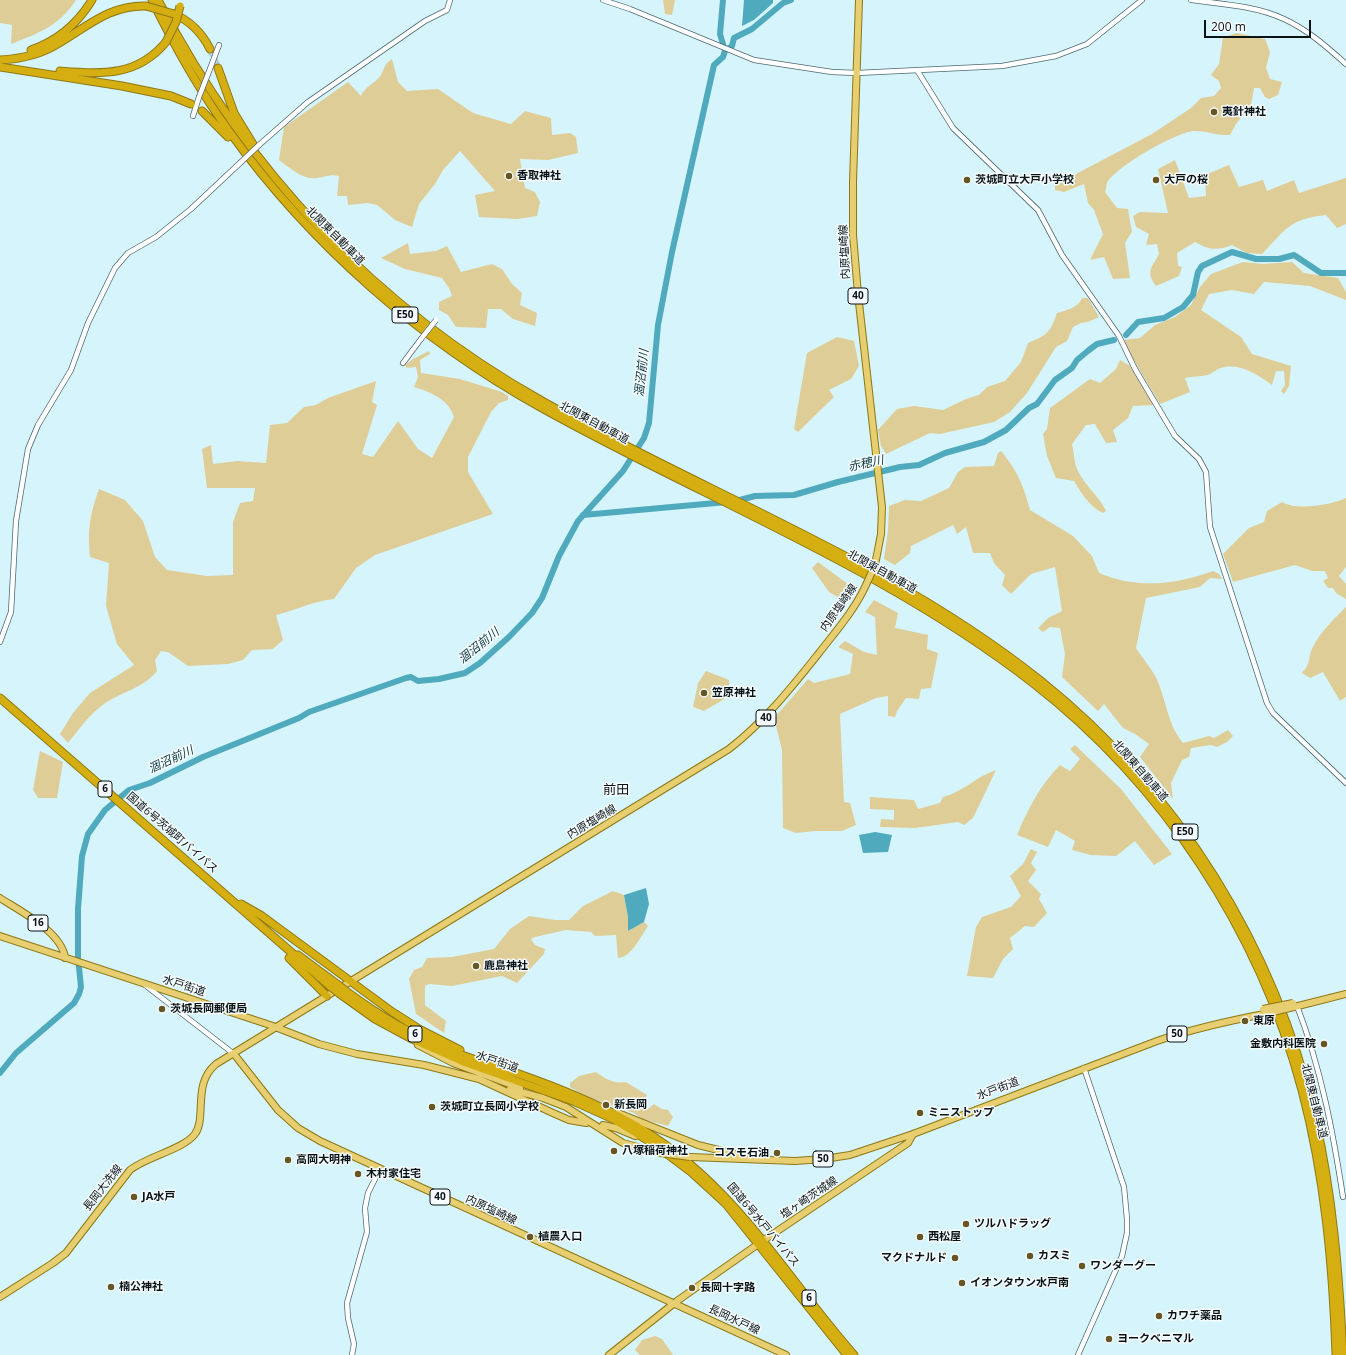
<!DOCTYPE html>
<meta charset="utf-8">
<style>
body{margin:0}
#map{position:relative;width:1346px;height:1355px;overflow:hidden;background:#d6f4fb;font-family:"Open Sans",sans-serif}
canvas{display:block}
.scale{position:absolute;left:1204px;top:20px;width:107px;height:18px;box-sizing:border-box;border:2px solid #091316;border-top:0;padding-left:5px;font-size:12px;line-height:14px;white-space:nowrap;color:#091316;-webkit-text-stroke:3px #f6fcfe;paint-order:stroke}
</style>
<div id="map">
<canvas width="1346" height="1355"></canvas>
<div class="scale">200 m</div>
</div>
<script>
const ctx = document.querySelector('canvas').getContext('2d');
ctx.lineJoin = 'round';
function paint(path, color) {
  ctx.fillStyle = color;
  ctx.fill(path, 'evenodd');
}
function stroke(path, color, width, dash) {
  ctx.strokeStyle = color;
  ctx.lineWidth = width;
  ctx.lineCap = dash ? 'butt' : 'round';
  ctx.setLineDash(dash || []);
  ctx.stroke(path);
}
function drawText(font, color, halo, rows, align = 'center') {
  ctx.font = font + ' "Open Sans","Noto Sans JP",sans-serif';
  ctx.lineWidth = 3;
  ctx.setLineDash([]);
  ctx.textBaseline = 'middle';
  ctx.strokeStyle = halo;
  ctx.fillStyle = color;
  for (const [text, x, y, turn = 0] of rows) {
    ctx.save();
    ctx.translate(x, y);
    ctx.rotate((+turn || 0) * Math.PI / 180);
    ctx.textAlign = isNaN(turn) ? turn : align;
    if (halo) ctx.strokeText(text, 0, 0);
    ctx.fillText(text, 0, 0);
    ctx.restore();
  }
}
paint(new Path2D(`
 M 0,0 L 76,0 C 59,26 39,33 11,44 L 12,25 L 0,23 Z
 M 663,0 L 675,0 L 672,15 L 665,14 Z
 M 1236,33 L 1265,39 L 1270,52 L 1266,68 L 1270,79 L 1282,82 L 1278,95 L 1269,99 L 1265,97 L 1260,88 L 1254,88 L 1251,105 L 1236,124 L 1230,135 C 1217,136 1205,130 1193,131 C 1175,133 1115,167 1107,183 C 1106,186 1106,190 1105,192 L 1117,208 L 1128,209 L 1132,232 L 1125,243 L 1130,278 L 1113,279 L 1104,257 L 1090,260 L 1103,234 L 1094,210 L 1088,203 L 1084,184 L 1064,192 L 1055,190 L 1055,185 L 1152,134 L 1191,108 L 1201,98 L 1214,96 L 1221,88 L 1219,81 L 1211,75 L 1219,64 L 1223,38 Z
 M 392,59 L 398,82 L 407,91 L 438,89 L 473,113 L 511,124 L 525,111 L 551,118 L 552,135 L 570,133 L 576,137 L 578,153 L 548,160 L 520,159 L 525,188 L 535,192 L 540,202 L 537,216 L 518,219 L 479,217 L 475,195 L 495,191 L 460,151 L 443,170 L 435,184 L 419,204 L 412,227 L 395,220 L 377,205 L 368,203 L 348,205 L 347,196 L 337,196 L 339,176 C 330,174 326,177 317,178 C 303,180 290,168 279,160 L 284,127 L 348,82 L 361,96 C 365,86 376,83 381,75 C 386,66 383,66 392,59 Z
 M 1175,160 L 1189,198 L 1206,196 L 1205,175 L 1229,165 L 1239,187 L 1263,180 L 1267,191 L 1294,180 L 1299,193 L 1346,178 L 1346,224 L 1337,228 L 1326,215 C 1289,219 1286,229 1262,254 L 1247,253 L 1232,245 C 1216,251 1210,250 1195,242 L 1177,253 L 1178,266 L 1182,267 L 1179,276 L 1156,286 C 1145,271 1152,268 1159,254 L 1157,244 L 1146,245 L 1149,234 L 1136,227 L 1133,216 L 1140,212 L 1168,213 L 1158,169 Z
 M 408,243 L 410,254 L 436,251 L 447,246 L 461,272 L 492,264 L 502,269 L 512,284 L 522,293 L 520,305 L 537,313 L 535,326 L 513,319 L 501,309 L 488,309 L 486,328 L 456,327 L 448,315 L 439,310 L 439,302 L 452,296 L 449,288 L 442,278 L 405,269 L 381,258 Z
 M 1243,262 L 1263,264 L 1292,262 L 1304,273 L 1338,278 L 1346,292 L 1346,300 L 1310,286 L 1264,282 L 1254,294 L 1232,290 L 1209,294 L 1201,310 L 1241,337 L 1252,354 L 1291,366 L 1289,386 L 1284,394 L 1281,391 L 1285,385 L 1284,371 L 1276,371 L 1272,385 C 1258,375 1240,362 1221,368 C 1216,369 1212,374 1207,375 C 1200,377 1193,376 1185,378 L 1190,392 L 1160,404 L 1133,359 L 1124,340 L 1140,338 L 1155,325 L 1175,317 L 1191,305 L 1200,287 L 1211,274 Z
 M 1082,298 L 1088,298 L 1099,317 L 1088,322 L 1081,323 L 1073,327 L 1067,341 L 1056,347 L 1027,393 L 1010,412 L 994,422 L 940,434 L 930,433 L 886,454 L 881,446 L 878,430 L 897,409 L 914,406 L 943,410 L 966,399 L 979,395 L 987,387 L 1005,381 L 1021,362 L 1028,343 C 1047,335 1050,333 1057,313 C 1067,310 1078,308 1082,298 Z
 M 837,337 L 854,341 L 859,366 L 851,379 L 829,390 L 834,397 L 798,432 L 794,429 L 807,353 Z
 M 429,351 L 430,354 L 420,360 L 421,373 L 460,379 L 502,392 L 508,396 L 508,400 L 499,403 L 491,412 L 468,457 L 468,472 L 493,514 L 375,555 L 356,568 L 334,599 C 314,601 296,610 276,615 L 283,640 L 273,649 L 252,650 L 243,660 L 228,664 L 188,666 L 168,652 L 161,651 L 155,660 L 157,671 C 144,688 121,692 104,704 C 90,714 79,729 68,743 L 60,734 L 73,713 L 90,693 L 134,665 L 117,644 L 106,606 L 109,563 L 90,557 C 87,530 90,514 99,489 L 125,500 L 143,521 L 155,557 L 167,570 L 207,576 L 233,575 L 233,522 L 240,503 L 253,501 L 255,488 L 207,488 L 202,449 L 211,445 L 213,464 L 237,461 L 266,463 L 270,425 L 287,423 L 304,407 L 316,405 L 328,398 L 376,381 L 372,402 L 377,405 L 362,454 L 373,457 L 398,421 L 418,449 L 432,458 L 454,417 C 449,399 430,392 414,387 L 418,377 L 416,367 L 407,368 L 405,365 L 413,359 Z
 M 1120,360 L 1129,365 L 1154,405 L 1133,406 L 1128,418 L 1113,430 L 1117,442 L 1106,443 L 1095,424 L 1086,425 L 1072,444 C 1074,452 1074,462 1077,469 C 1084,485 1099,496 1106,511 L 1103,513 C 1090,507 1081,493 1074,481 L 1056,478 L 1047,456 L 1043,434 L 1047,429 L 1050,408 L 1090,379 L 1100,383 L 1116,369 Z
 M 1001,451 C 1018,472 1023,484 1030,510 L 1073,536 L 1092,556 L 1099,573 C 1138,589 1174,585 1213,571 L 1219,574 L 1222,579 L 1210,578 L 1200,587 L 1146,598 L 1136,648 C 1143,659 1153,670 1158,682 C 1167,704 1168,725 1183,743 L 1209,736 L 1214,738 L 1228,730 L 1233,736 L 1227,742 L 1217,747 L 1211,745 L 1191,748 L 1189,757 L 1182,760 L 1171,783 L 1173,799 L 1140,757 L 1149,744 L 1135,734 L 1123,728 L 1104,704 L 1098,711 L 1062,677 L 1065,654 L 1060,628 L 1050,627 L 1043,632 L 1038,628 L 1048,618 L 1062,611 L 1055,567 L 1031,574 L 1011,594 L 1002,585 L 1005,575 L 994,563 L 990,553 L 973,553 L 966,527 L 957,534 L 953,525 L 911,546 L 910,553 L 895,565 L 884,559 L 888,530 L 889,506 L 905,500 L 921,501 L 949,488 L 958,472 L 965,467 L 994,466 L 998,453 Z
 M 1346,498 L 1346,567 L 1339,576 L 1346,584 L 1346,599 L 1336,593 L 1333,588 L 1328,588 L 1323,581 L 1328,578 L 1325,571 L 1312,571 L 1295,565 L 1233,582 L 1223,554 L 1249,528 L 1264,522 L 1267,511 L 1282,502 C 1296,511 1331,505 1346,498 Z
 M 818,562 L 856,590 L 850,599 L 844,601 L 829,592 L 812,568 Z
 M 874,600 L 898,613 L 895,628 L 928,635 L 927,649 L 938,653 L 931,688 L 921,689 L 919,699 L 906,698 L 897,711 L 895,717 L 888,716 L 888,696 L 876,698 L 840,714 L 844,802 L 850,803 L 856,825 L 842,831 L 815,831 L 796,833 L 783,828 L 782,750 L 774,718 L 808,679 L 814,683 L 850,674 L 853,654 L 838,647 L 845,641 L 864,652 L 877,655 L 875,617 L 865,612 Z
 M 1346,607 L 1346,697 L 1340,701 L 1323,672 L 1310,678 L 1302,673 C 1313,661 1307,656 1314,645 C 1322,630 1334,619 1346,607 Z
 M 706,671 L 729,680 L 730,698 L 726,698 L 704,711 L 693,707 L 698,683 Z
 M 1075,745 L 1121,789 L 1172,854 L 1154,865 L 1135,841 L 1116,856 L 1091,855 L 1072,850 L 1075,841 L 1056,830 L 1048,847 L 1017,835 C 1028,809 1040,785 1060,765 L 1070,771 L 1080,759 L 1070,749 Z
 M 40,751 L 63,762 L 57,798 L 38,798 L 33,790 Z
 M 996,770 L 973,818 L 964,825 L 958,822 L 915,828 L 880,827 L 881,819 L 894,820 L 894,810 L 870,809 L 870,797 L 914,800 L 918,809 L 940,803 L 943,797 C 963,792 977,776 996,770 Z
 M 1031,849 L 1037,852 L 1031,863 L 1036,870 L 1028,881 L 1041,894 L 1039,899 L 1047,913 L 1034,927 L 1025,926 L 1010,938 L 1013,949 L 1003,959 L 993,978 L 967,976 L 976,927 L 982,917 L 1011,907 L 1021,896 L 1010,876 L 1023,864 Z
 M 613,891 L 624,895 L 628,917 L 628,931 L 644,922 L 648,926 C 641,936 631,958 618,958 L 616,935 L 595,936 L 591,932 L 566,930 L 535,937 L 531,939 L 535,945 L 545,949 L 544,954 L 517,983 L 502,976 L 452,986 L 429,984 L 425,986 L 425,1005 L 446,1021 L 444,1033 L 416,1014 L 409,979 L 414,970 L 422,967 L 427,958 L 452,957 L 494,949 L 510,929 L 529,916 L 555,920 L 569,920 L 583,906 Z
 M 596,1072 C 606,1079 614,1084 626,1082 L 647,1095 L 642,1108 L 648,1109 L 654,1104 L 662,1109 L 668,1110 L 673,1117 L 668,1126 L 642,1119 L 634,1113 L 587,1097 L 570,1087 L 570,1083 L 579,1076 Z
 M 655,1336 L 662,1339 L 673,1355 L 640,1355 L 635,1350 L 642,1340 Z`), '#dfcd97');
paint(new Path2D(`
 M 744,0 L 773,0 L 773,3 L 754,20 L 742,26 Z
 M 875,832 L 892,835 L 888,852 L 863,853 L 859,835 Z
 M 646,888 L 649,904 L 644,922 L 628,931 L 628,917 L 624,895 Z`), '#4faabd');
stroke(new Path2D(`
 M 725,51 L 732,46 L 734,38 L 752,29 L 783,3 L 791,0
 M 1126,335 L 1138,322 L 1164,318 L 1183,307 L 1193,295 L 1198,272 L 1202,266 L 1232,252 L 1256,259 L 1279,259 L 1294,255 L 1321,273 L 1346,273
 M 736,501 L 755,496 L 794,495 L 838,482 L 900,467 L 919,465 L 945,453 L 984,442 L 1006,430 L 1029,408 L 1037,404 L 1055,380 L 1072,368 L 1077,360 L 1089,350 L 1097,344 L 1114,340
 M 583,515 L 727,502
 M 0,1073 L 16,1053 L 74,1003 L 79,994 L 81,987 L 78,958 L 78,909 L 82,856 L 88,834 L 105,810 L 129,790 L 150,783 L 203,757 L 299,718 L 309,712 L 406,678 L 411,677 L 418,681 L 439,679 L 465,673 L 480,663 L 509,637 L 532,613 L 542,598 L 559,556 L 578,521 L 623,471 L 644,438 L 649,423 L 658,325 L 672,252 L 714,65 L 723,57 L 725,51 L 720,34 L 723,0`), '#4faabd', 6);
stroke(new Path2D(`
 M 210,49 L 218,68`), '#b7d2d9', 7, [7, 3.5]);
const minor = new Path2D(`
 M 603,0 L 630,9 L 754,60 L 832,72 L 857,73 L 1002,66 L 1056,56 L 1087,44 L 1142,0
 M 1191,0 C 1222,4 1256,6 1284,19 C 1308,30 1327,47 1346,64
 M 917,70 L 953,128 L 1038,210 L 1062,255 L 1119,336 L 1135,369 L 1175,436 L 1199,459 L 1206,472 L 1210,527 L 1267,703 L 1273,713 L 1346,783
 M 208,74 L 219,45
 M 193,116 L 199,97
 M 259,145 L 308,102 L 425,21 L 447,10 L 450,0
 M 403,363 L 421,339
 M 0,642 L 11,612 L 16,521 L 28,449 L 38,425 L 71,370 L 88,323 L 115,268 L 128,253 L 156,237 L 191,209 L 240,163
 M 145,985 L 234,1054
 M 1297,1006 C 1321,1068 1333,1132 1343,1197
 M 352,1355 L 354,1344 L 348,1318 L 347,1303 L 367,1232 L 365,1208 L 368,1193 L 380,1169
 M 1078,1355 L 1122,1256 L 1127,1233 L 1127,1219 L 1124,1187 L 1084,1068`);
const major = new Path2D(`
 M 859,0 L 853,182 L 853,235 L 858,294 L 882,507 L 881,534 L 875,565
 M 0,898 C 20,911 62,932 65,958
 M 0,936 L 270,1025 L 319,1044 L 357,1054 L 424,1065 L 479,1079 L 553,1113 L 569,1120 L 586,1123
 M 1294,1007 L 1346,994
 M 418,1045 L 453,1063 L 520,1088
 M 234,1054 L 278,1110 L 298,1128 L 320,1141 L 786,1355
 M 510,1089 L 543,1098 L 566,1107 L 623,1143 L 660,1153
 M 618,1113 L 698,1145 L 743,1156
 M 603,1125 L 616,1128 L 635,1136
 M 690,1157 L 795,1161 L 824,1159 L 850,1155 L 913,1134 L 1157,1041 C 1192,1029 1228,1021 1264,1014
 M 0,1297 L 53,1263 L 66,1253 L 130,1170 C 146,1157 184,1149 195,1134 C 207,1117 192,1084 216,1064 L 729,749 C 765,721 791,688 819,653 C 836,631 854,611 866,585
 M 609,1355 L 677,1301 L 764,1240 L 908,1143 L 913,1134`);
const highway = new Path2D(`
 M 152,0 C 174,45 199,90 229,131 C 311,245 420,340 542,408 C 705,499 884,567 1033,683 C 1164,785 1259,930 1302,1090 C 1325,1177 1333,1266 1336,1355
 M 158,0 C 246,170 375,307 542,401 C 708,495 891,561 1041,681 C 1179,792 1274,946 1315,1118 C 1333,1196 1339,1276 1343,1355
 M 174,14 C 190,21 202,33 210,49
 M 31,50 C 57,41 78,23 92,0
 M 0,60 C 20,59 42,54 59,43 C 88,26 110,5 146,6
 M 0,67 L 122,86 L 171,96 L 191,104
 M 218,68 L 234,113 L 253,144
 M 60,71 C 102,74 137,77 166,42
 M 202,111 L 228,137
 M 0,698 L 331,987
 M 241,904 L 262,916 L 391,1011 L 419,1029 L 460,1050
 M 298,955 L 337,984
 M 289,958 L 327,996
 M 346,991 C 377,1014 410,1034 446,1049 C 470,1059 494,1066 519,1074 C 556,1087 593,1102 628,1121 C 732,1179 779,1269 854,1355
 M 340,994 L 375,1019 L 412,1039 L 466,1063 L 573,1101 L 613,1119 L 655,1145 L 691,1172 L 726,1204 L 847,1355`);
stroke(minor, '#4e696f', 6);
stroke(major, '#8e7813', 8);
stroke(highway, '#8e7813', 9);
stroke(minor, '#fff', 4.5);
stroke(major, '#e6ce71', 6);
stroke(highway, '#d5ae12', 7);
const minorBridge = new Path2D(`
 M 199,97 L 208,74
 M 240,163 L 259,145
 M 421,339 L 436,320`);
const majorBridge = new Path2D(`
 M 866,585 L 875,565
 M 1263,1009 L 1293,1003
 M 1264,1014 L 1294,1007
 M 660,1153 L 690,1157`);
const highwayBridge = new Path2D(`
 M 146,6 L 174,14
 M 166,42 L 176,22 L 180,6
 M 337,984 L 346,991
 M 331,987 L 340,994`);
stroke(minorBridge, '#4e696f', 6, []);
stroke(majorBridge, '#8e7813', 8, []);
stroke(highwayBridge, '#8e7813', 9, []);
stroke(minorBridge, '#fff', 4.5);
stroke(majorBridge, '#e6ce71', 6);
stroke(highwayBridge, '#d5ae12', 7);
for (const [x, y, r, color] of [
 [1214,112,4,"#665623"],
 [509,176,4,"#665623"],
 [967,180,4,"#665623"],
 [1156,180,4,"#665623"],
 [704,693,4,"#665623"],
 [476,966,4,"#665623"],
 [162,1009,4,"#665623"],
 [1245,1021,4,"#665623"],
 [1324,1044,4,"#665623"],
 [606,1105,4,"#665623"],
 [432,1107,4,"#665623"],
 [920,1113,4,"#665623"],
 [614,1151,4,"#665623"],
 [777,1153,4,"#665623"],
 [288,1160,4,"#665623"],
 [358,1174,4,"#665623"],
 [134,1197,4,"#665623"],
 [966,1224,4,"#665623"],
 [530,1237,4,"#665623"],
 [920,1237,4,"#665623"],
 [1030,1256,4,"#665623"],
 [955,1258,4,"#665623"],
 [1082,1266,4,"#665623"],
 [962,1283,4,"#665623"],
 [111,1287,4,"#665623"],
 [692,1288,4,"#665623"],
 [1159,1316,4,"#665623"],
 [1109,1339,4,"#665623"]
]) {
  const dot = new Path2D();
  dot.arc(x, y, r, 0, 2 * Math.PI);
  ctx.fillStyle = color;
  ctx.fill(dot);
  stroke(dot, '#f6fcfe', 1.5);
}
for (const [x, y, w] of [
 [858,296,20],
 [405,315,26],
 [766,718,20],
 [105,789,14],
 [1185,832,26],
 [38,923,20],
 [415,1034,14],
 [1177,1034,20],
 [823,1159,20],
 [440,1197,20],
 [809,1298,14]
]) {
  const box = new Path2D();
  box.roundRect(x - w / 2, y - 8, w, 16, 3);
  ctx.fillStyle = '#f6fcfe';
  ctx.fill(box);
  stroke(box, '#091316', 1);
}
drawText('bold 10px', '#091316', null, [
 ["40",858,296],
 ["E50",405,315],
 ["40",766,718],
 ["6",105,789],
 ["E50",1185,832],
 ["16",38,923],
 ["6",415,1034],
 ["50",1177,1034],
 ["50",823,1159],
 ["40",440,1197],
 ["6",809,1298]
]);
drawText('bold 11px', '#091316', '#f6fcfe', [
 ["夷針神社",1222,112],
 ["香取神社",517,176],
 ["茨城町立大戸小学校",975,180],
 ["大戸の桜",1164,180],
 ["笠原神社",712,693],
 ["鹿島神社",484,966],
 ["茨城長岡郵便局",170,1009],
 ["東原",1253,1021],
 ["金敷内科医院",1316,1044,"right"],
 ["新長岡",614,1105],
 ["茨城町立長岡小学校",440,1107],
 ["ミニストップ",928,1113],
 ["八塚稲荷神社",622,1151],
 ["コスモ石油",769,1153,"right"],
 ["高岡大明神",296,1160],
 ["木村家住宅",366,1174],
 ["JA水戸",142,1197],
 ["ツルハドラッグ",974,1224],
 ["植農入口",538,1237],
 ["西松屋",928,1237],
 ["カスミ",1038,1256],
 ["マクドナルド",947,1258,"right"],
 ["ワンダーグー",1090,1266],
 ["イオンタウン水戸南",970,1283],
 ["楠公神社",119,1287],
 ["長岡十字路",700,1288],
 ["カワチ薬品",1167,1316],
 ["ヨークベニマル",1117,1339]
], 'left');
drawText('11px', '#091316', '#f6fcfe', [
 ["北関東自動車道",335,236,45],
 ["内原塩崎線",845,252,-93],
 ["北関東自動車道",594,423,28],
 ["北関東自動車道",882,572,29],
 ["内原塩崎線",839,608,-55],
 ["北関東自動車道",1140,771,49],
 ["内原塩崎線",592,822,-31],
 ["国道6号茨城町バイパス",172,833,41],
 ["水戸街道",184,986,18],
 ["水戸街道",497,1062,19],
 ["水戸街道",998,1089,-21],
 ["北関東自動車道",1314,1101,76],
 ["長岡大洗線",103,1188,-52],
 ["塩ヶ崎茨城線",809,1198,-34],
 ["内原塩崎線",491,1210,25],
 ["国道6号水戸バイパス",763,1225,50],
 ["長岡水戸線",734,1320,25]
]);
drawText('italic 12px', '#0b373f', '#f6fcfe', [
 ["涸沼前川",642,373,-84],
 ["赤穂川",866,464,-12],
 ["涸沼前川",479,646,-39],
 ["涸沼前川",171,760,-25]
]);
drawText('13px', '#091316', '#f6fcfe', [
 ["前田",616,790]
]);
</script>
